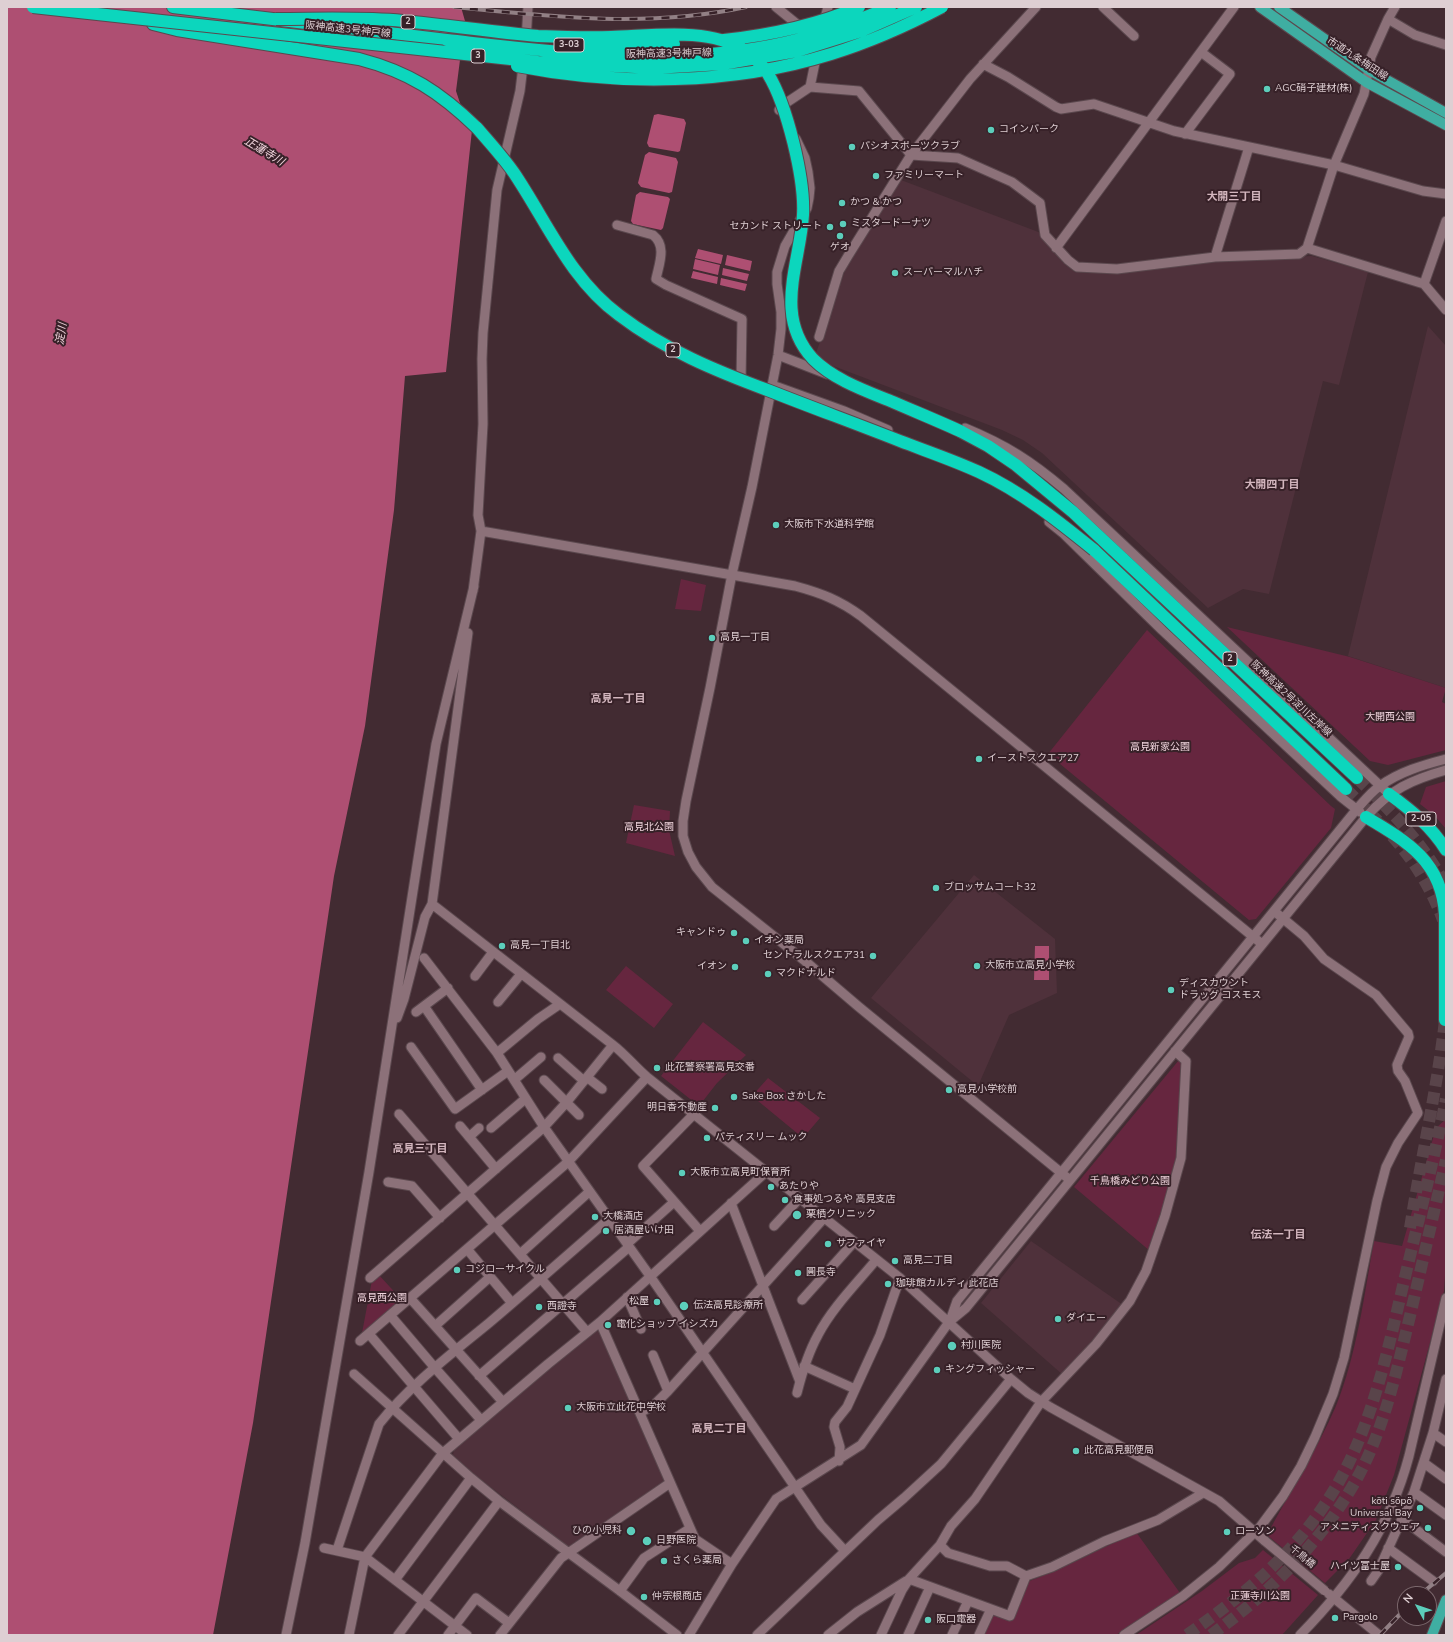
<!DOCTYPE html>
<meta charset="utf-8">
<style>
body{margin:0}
#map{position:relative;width:1453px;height:1642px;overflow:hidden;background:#422b32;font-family:"Nunito Sans",sans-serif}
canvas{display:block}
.frame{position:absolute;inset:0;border:8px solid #decfd3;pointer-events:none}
.north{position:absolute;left:1397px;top:1586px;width:40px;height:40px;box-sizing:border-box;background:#372128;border:1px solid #7a676c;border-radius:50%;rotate:310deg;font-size:11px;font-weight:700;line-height:16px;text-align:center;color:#decfd3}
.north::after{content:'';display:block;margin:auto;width:14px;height:18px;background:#5ccebb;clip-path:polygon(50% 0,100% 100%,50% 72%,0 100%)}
</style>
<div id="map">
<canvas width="1453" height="1642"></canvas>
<div class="frame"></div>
<div class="north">N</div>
</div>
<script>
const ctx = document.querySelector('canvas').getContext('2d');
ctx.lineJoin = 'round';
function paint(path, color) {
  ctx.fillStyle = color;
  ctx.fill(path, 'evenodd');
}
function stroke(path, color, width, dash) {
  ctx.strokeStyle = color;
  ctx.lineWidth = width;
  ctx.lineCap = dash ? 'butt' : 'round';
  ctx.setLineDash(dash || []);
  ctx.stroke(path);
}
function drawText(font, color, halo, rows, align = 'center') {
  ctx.font = font + ' "Nunito Sans","Noto Sans JP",sans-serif';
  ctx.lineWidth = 4;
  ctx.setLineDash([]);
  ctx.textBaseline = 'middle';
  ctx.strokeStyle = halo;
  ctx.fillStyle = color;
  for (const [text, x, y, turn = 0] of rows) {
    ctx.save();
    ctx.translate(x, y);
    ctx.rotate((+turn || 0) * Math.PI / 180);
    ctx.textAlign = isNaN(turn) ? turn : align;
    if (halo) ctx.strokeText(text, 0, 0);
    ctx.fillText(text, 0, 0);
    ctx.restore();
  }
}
paint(new Path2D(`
 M 901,180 L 1041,233 L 1042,237 L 1063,262 L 1075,272 L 1118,272 L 1215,261 L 1312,256 L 1368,272 L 1339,385 L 1323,381 L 1269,594 L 1243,589 L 1208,608 L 1042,453 L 1023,440 L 1002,430 L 828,364 L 816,353 L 847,265 Z
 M 1428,326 L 1446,346 L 1446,688 L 1348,656 Z
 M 974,875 L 1055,939 L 1057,993 L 1009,1015 L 978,1086 L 871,998 Z
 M 1031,1241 L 1123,1305 L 1101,1334 L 1063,1375 L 981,1303 Z
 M 597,1329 L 601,1330 L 665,1479 L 661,1487 L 573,1546 L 568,1546 L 475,1475 L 453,1455 L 454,1450 L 552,1365 Z`), '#4f313b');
paint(new Path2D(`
 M 681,579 L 706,585 L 701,611 L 675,609 Z
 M 1227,627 L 1350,657 L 1446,688 L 1442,702 L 1446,704 L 1446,750 L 1388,765 L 1370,761 Z
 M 1147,630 L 1331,806 L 1335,809 L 1331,828 L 1256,919 L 1249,920 L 1048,754 Z
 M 1446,781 L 1446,829 L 1434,815 L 1420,804 L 1426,787 Z
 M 634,805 L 670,811 L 669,830 L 675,856 L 626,843 Z
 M 626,966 L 673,1004 L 654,1028 L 606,990 Z
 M 703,1022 L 746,1055 L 717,1083 L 699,1106 L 661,1076 Z
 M 1179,1060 L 1182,1063 L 1178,1160 L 1150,1251 L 1074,1187 Z
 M 768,1078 L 820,1118 L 803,1138 L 752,1096 Z
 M 1446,1119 L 1446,1262 L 1444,1291 L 1394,1475 L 1376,1520 L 1349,1559 L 1325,1583 L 1267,1535 C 1290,1491 1316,1452 1336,1406 C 1357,1354 1364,1296 1374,1241 L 1402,1246 L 1436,1128 Z
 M 378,1274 L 402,1300 L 362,1333 L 372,1280 Z
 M 1136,1532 L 1180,1593 L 1116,1635 L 982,1635 L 992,1614 L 1011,1619 L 1027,1582 C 1065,1568 1100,1549 1136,1532 Z
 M 1263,1550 L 1318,1595 L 1282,1635 L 1136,1635 L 1202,1591 L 1239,1563 L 1255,1558 Z`), '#66263f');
paint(new Path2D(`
 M 7,7 L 461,7 L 465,21 L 456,91 L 461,106 L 472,130 L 446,372 L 405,376 L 394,510 L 365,726 L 334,876 L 253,1423 L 213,1635 L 7,1635 Z
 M 658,114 L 684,119 L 686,123 L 680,151 L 678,152 L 649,147 L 647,143 L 654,115 Z
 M 649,152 L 676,158 L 678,162 L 672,192 L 669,193 L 641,187 L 638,183 L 645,155 Z
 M 640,192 L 668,197 L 670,199 L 663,228 L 661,230 L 633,224 L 631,221 L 636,195 Z
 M 698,249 L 723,255 L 721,264 L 695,258 Z
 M 727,255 L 752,261 L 750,271 L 725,265 Z
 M 695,259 L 720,265 L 718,275 L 693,269 Z
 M 723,268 L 749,274 L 747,281 L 722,275 Z
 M 693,271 L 718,277 L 717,284 L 691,278 Z
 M 721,278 L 747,284 L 745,291 L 720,285 Z
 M 1035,946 L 1049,946 L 1049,980 L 1034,980 Z`), '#ae4f72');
stroke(new Path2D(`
 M 1357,778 C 1392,812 1423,843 1446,886
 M 1346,789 L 1378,821
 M 1392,836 C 1414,860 1432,890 1443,920
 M 1410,1228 C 1421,1158 1437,1090 1445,1020
 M 1187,1635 C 1242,1596 1290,1558 1327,1501 C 1371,1435 1387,1353 1405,1277 C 1419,1218 1434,1159 1446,1099
 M 1211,1635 C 1269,1593 1319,1545 1355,1482 C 1384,1431 1396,1373 1410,1316 C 1422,1264 1434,1212 1446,1160`), '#59444a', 12, [12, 6]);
const minor = new Path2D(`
 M 776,7 L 803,29
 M 1103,7 L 1134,36
 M 1388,19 L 1415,35 L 1446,45
 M 823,25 L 828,7
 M 983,64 L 1008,77 L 1056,107 L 1061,109 L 1094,104 L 1174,131 L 1334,165 L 1423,191 L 1446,194
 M 810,87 L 817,53
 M 779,110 L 786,103 L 810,87 L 859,91 L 911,155
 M 1185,134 L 1230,74 L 1201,52
 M 796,139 L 805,158 L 808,172 L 810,188 L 809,198 L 807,208 L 785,246 L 777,272 L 777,284 L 781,312 L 781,329 L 778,355 L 752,487 L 732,574 L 710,688 L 686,801 L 683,821 L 683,836 L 688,852 L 696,867 L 712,887 L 805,961 L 859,1007 L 1070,1180
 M 911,155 L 958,158 L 1012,182 L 1040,203 L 1045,235 L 1068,260 L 1077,267 L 1117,269 L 1215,257 L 1299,254 L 1307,248 L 1334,165 L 1364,94 L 1371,57 L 1388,19 L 1395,7
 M 617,225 L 653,235 C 667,246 659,264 656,279 L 666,285 L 742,319 L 741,381 L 746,383
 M 1056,248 L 1234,7
 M 1307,248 L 1424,284 L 1446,310
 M 1215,257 L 1249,147
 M 1424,284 L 1446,221
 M 819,337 L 839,271 L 848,256 L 911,155 L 970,79 L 1036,7
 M 778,355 L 827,374
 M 772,385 L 844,411 L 888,430
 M 965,428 C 1006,445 1031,461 1064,489 L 1389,794
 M 1049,522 L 1064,534 L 1162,630 L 1341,797 L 1360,812
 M 481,531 L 795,586 C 821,593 839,600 861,616 L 1262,944
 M 473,591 L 481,531 L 478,515 L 483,424 L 482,359 L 483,333 L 497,190 L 520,91 L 526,41 L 528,7
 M 432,904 L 613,1045 C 626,1055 635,1067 647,1077 L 900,1278 L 1011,1379 L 1028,1393 L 1050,1407 L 1219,1501 L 1265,1541
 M 424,958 L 497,1053 L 544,1127 L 650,1276 L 821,1525 L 845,1551
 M 475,976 L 493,952
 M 498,1002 L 521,974
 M 424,1006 L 448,988
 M 416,1012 L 424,1006 L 482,1090
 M 397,1018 L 404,999 L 425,917 L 432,904 L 468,633
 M 411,1047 L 455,1109 L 508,1071
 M 497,1053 L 538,1019 L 560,1004
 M 558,1058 L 584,1081
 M 588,1078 L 602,1089
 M 514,1080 L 541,1057
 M 544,1080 L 579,1115
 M 399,1114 L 587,1332
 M 694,1114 L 643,1166 L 700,1231
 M 460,1126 L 496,1169
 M 491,1128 L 525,1099
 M 469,1137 L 479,1128
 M 388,1182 L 412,1186 L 440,1218
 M 731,1203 L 800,1382
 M 774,1226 L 799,1199
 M 627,1244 L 674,1202
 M 467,1249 L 512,1303
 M 520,1254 L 589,1192
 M 370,1278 L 544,1127 L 566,1103 L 613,1045
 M 627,1297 L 641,1329
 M 410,1298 L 503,1402
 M 802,1300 L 854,1242
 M 390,1315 L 435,1368 L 481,1420
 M 950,1321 L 957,1301 L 1356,810 C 1364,801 1371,792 1380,786 C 1399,772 1423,765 1446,759
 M 600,1322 L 695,1539 L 732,1564
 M 435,1326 L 490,1277
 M 369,1334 L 459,1439
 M 360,1341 L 568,1162 L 647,1077
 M 653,1355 L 668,1391
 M 804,1366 L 855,1389
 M 354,1374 L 471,1478 L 499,1501 L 620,1591 L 677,1635
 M 479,1376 L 629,1247
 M 797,1393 C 802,1373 808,1353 818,1335 C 832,1308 857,1283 876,1260
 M 640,1413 L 655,1404 L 668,1391 L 824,1218
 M 1433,1433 L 1446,1442
 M 839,1461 L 840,1447 L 834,1427 L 835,1422 L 847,1407 L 880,1335 L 900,1278
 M 1424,1463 L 1446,1479
 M 1414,1492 L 1446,1515
 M 1402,1519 L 1446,1552
 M 940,1545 L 948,1553 L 990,1566 L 1007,1566 L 1026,1576 L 1052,1567 L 1105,1541 L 1158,1520 L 1203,1493
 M 324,1548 L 365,1557 L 467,1635
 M 1388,1548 L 1433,1581
 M 337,1550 L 379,1424 C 410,1385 450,1355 489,1323 C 529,1289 569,1254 609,1219
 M 909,1579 L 1010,1616 L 1026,1576
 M 395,1580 L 471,1478
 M 1371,1581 L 1378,1571 L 1414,1492 L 1433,1433 L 1446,1379
 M 620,1591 L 644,1558 L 689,1529
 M 1329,1594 L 1379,1635
 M 286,1635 L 305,1543 L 369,1172 L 436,744 L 474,586
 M 349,1635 L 365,1557 L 443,1453 L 548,1364 L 600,1322 L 766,1172
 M 398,1635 L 499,1501
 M 448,1635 L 476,1598 L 509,1623
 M 500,1635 L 561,1558 L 670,1483
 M 689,1635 L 732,1564 L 776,1499 L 861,1445 L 949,1322 L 966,1308 L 1366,817 C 1391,789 1411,780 1446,770
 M 757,1635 L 878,1520 L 904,1498 L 941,1464 L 1011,1379
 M 828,1635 L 857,1612 L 906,1581
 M 881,1635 L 902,1590 L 909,1579 L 940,1545 L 951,1526 L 975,1499 L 1041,1402 L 1096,1344 L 1130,1301 L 1146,1271 L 1165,1216 L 1181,1158 L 1186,1061 L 1175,1051
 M 908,1635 L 930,1587
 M 952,1635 L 968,1601
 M 979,1635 L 991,1609
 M 1124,1635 L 1183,1596 L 1219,1567 L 1260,1527 L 1283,1496 L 1301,1466 L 1315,1437 L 1333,1394 L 1344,1358 L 1377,1201 L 1386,1167 L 1398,1143 L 1418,1113 L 1405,1081 L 1398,1071 L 1397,1065 L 1409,1037 L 1408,1033 L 1376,995 L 1324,959 L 1304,936 L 1274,911
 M 1300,1635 C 1351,1583 1390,1528 1409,1456 L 1446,1298`);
const major = new Path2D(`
 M 1260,7 L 1366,82 L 1446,125
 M 1279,7 L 1369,70 L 1446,113
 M 1432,1635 L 1446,1600`);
const highway = new Path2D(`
 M 173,7 L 447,40
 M 153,24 L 177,30 L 359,59 C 409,72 440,92 477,128
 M 960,431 L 988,446 L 1016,465 L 1073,512 L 1357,778
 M 1094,550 L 1346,789
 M 1389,794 C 1411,810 1431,826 1446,850
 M 1366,817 C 1408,842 1442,862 1445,915 L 1445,1020`);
stroke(minor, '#5b484e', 11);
stroke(major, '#5b484e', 12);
stroke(highway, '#5b484e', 14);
stroke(minor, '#8c7179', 9);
stroke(major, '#3faea2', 10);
stroke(highway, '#0cd6bd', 12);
const rail = new Path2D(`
 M 454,7 C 551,17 649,28 746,7
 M 1421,1594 L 1446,1573
 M 1380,1635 L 1405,1609`);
stroke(rail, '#928085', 4);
stroke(rail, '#372128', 2.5, [8]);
const minorBridge = new Path2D(`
 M 1265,1541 L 1325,1591`);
const highwayBridge = new Path2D(`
 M 33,7 L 538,62 L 654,68 L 722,64 L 797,51 L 861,31 L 916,7
 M 276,19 C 318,19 361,17 403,21 C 448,25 493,32 538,36 C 562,37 587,38 611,37 C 652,36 708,27 744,50 C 754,57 762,65 768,74 C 787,105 805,179 803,215 C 800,264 773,316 813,359 C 834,380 866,391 893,402 C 916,412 938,421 960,431
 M 447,40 C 554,52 663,67 770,46 C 811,38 851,24 890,7
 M 724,40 C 770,35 817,25 859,7
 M 572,45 L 628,46 L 674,44
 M 517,66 C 619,86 731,85 831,54 C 870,42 906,26 942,7
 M 477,128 C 490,143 503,157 514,173 C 547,222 570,279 619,315 C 665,350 716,371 770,391 C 813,408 857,424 900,441 C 926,451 953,460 979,472 C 1022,492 1058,521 1094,550`);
stroke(minorBridge, '#5b484e', 11, []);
stroke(highwayBridge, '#5b484e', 14, []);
stroke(minorBridge, '#8c7179', 9);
stroke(highwayBridge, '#0cd6bd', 12);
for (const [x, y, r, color] of [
 [1267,89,4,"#5ccebb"],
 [991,130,4,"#5ccebb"],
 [852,147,4,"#5ccebb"],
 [876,176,4,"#5ccebb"],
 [842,203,4,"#5ccebb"],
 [843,224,4,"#5ccebb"],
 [830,227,4,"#5ccebb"],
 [840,236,4,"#5ccebb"],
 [895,273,4,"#5ccebb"],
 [776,525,4,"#5ccebb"],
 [712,638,4,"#5ccebb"],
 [979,759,4,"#5ccebb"],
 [936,888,4,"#5ccebb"],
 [734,933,4,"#5ccebb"],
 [746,941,4,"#5ccebb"],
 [502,946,4,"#5ccebb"],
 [873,956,4,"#5ccebb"],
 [977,966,4,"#5ccebb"],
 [735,967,4,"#5ccebb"],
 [768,974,4,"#5ccebb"],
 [1171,990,4,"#5ccebb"],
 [657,1068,4,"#5ccebb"],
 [949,1090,4,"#5ccebb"],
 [734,1097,4,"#5ccebb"],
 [715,1108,4,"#5ccebb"],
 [707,1138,4,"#5ccebb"],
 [682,1173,4,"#5ccebb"],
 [771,1187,4,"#5ccebb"],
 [785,1200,4,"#5ccebb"],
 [797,1215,5,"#5ccebb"],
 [595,1217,4,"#5ccebb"],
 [606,1231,4,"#5ccebb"],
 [828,1244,4,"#5ccebb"],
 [895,1261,4,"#5ccebb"],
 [457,1270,4,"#5ccebb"],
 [798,1273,4,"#5ccebb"],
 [888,1284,4,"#5ccebb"],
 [657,1302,4,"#5ccebb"],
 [684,1306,5,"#5ccebb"],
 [539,1307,4,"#5ccebb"],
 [1058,1319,4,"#5ccebb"],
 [608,1325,4,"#5ccebb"],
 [952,1346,5,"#5ccebb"],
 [937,1370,4,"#5ccebb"],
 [568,1408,4,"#5ccebb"],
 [1076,1451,4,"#5ccebb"],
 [1420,1508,4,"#5ccebb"],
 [1428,1528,4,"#5ccebb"],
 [631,1531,5,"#5ccebb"],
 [1227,1532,4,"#5ccebb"],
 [647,1541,5,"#5ccebb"],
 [664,1561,4,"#5ccebb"],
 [1398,1567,4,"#5ccebb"],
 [644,1597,4,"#5ccebb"],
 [1335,1618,4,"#5ccebb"],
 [928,1620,4,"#5ccebb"]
]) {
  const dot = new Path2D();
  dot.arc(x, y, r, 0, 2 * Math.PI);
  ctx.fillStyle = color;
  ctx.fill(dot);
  stroke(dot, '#372128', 1.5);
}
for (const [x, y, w] of [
 [408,22,14],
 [569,45,30],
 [478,56,14],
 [673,350,14],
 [1230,659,14],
 [1421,819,30]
]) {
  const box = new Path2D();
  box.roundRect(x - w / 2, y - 7, w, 14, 3);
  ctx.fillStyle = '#372128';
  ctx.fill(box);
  stroke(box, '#decfd3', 1);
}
drawText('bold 9px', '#decfd3', null, [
 ["2",408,22],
 ["3-03",569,45],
 ["3",478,56],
 ["2",673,350],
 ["2",1230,659],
 ["2-05",1421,819]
]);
drawText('10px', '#decfd3', '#372128', [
 ["阪神高速3号神戸線",348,30,6],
 ["阪神高速3号神戸線",669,54,-1],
 ["市道九条梅田線",1357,59,33],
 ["阪神高速2号淀川左岸線",1291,699,43],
 ["千鳥橋",1302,1557,40]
]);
drawText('10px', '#decfd3', '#372128', [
 ["AGC硝子建材(株)",1275,89],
 ["コインパーク",999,130],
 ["パシオスポーツクラブ",860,147],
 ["ファミリーマート",884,176],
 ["かつ & かつ",850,203],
 ["ミスタードーナツ",851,224],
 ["セカンド ストリート",822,227,"right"],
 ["ゲオ",840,248,"center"],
 ["スーパーマルハチ",903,273],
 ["大阪市下水道科学館",784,525],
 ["高見一丁目",720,638],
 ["イーストスクエア27",987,759],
 ["ブロッサムコート32",944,888],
 ["キャンドゥ",726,933,"right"],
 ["イオン薬局",754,941],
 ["高見一丁目北",510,946],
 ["セントラルスクエア31",865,956,"right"],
 ["大阪市立高見小学校",985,966],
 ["イオン",727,967,"right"],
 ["マクドナルド",776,974],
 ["ディスカウント",1179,984],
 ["ドラッグ コスモス",1179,996],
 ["此花警察署高見交番",665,1068],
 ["高見小学校前",957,1090],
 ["Sake Box さかした",742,1097],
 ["明日香不動産",707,1108,"right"],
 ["パティスリー ムック",715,1138],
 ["大阪市立高見町保育所",690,1173],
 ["あたりや",779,1187],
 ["食事処つるや 高見支店",793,1200],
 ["栗栖クリニック",806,1215],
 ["大橋酒店",603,1217],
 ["居酒屋いけ田",614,1231],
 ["サファイヤ",836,1244],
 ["高見二丁目",903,1261],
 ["コジローサイクル",465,1270],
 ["圓長寺",806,1273],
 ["珈琲館カルディ 此花店",896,1284],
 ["松屋",649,1302,"right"],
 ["伝法高見診療所",693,1306],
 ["西證寺",547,1307],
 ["ダイエー",1066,1319],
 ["電化ショップ イシズカ",616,1325],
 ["村川医院",961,1346],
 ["キングフィッシャー",945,1370],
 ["大阪市立此花中学校",576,1408],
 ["此花高見郵便局",1084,1451],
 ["köti söpö",1412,1502,"right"],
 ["Universal Bay",1412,1514,"right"],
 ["アメニティスクウェア",1420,1528,"right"],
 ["ひの小児科",622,1531,"right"],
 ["ローソン",1235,1532],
 ["日野医院",656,1541],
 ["さくら薬局",672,1561],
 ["ハイツ富士屋",1390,1567,"right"],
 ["仲宗根商店",652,1597],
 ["Pargolo",1343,1618],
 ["阪口電器",936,1620]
], 'left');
drawText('10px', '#f0d5dd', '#372128', [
 ["大開西公園",1390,718],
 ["高見新家公園",1160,748],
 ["高見北公園",649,828],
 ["千鳥橋みどり公園",1130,1182],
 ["高見西公園",382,1299],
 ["正蓮寺川公園",1260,1597]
]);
drawText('italic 11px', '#f1d5dd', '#372128', [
 ["正蓮寺川",264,152,31],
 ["淀川",62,334,-82]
]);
drawText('bold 11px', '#d3b6be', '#372128', [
 ["大開三丁目",1234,197],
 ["大開四丁目",1272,485],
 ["高見一丁目",618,699],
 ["高見三丁目",420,1149],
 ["伝法一丁目",1278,1235],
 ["高見二丁目",719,1429]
]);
</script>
